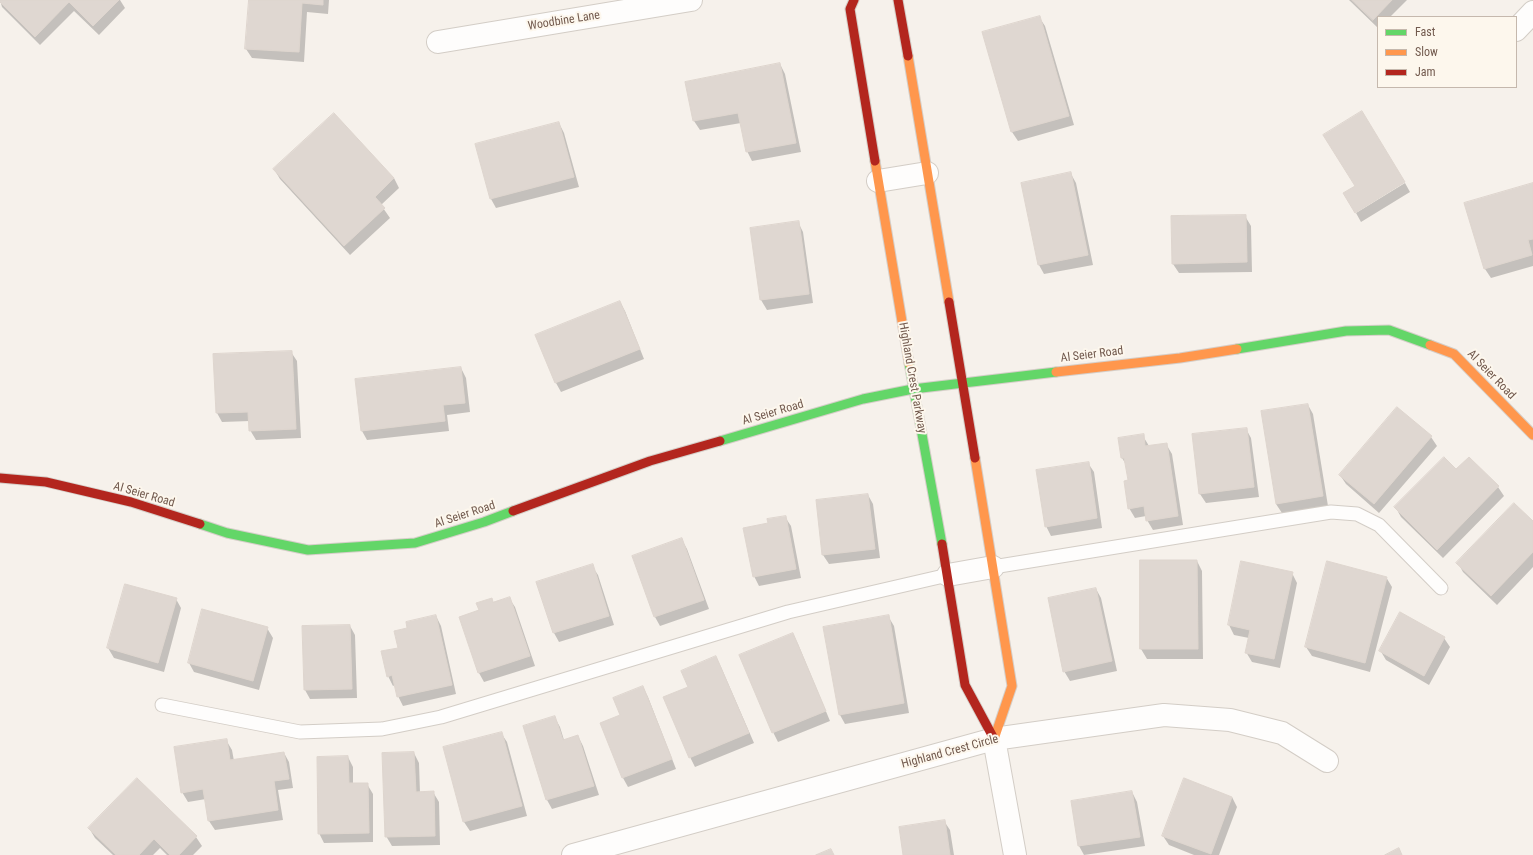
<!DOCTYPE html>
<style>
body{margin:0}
#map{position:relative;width:1533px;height:855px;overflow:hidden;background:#f6f1eb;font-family:"Roboto Condensed",sans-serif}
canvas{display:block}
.legend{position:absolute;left:1377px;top:16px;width:140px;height:72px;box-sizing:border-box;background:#fdf7ed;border:1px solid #c5b8ad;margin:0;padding:5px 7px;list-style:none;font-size:12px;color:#725a4e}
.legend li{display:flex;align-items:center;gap:8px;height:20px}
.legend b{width:20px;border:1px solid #c5b8ad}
</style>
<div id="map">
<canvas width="1533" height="855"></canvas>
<ul class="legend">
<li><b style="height:5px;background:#63d668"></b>Fast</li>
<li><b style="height:5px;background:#ff974d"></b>Slow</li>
<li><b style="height:5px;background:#b3261e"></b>Jam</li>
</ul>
</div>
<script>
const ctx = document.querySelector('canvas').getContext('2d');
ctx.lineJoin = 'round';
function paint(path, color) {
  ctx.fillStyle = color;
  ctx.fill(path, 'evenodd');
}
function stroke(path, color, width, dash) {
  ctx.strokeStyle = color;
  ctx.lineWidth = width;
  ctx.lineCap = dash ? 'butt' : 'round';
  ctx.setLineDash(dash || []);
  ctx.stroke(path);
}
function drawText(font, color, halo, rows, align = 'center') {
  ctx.font = font + ' "Roboto Condensed",sans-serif';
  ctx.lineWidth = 4;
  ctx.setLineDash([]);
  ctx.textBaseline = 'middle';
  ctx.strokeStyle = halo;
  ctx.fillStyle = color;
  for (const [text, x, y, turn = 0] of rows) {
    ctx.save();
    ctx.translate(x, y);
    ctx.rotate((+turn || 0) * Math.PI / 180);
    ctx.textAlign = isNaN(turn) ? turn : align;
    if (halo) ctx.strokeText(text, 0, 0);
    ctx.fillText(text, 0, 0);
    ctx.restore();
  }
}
paint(new Path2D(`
 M 0,0 L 120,0 L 125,8 L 99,35 L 74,11 L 40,45 L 2,7 Z
 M 250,0 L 329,0 L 328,14 L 307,12 L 304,62 L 252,58 L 246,49 Z
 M 1349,0 L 1407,0 L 1390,17 L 1378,17 L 1378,28 Z
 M 1039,17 L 1045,26 L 1074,125 L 1018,141 L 1012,132 L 983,33 Z
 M 780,64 L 785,74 L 801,152 L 752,161 L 747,151 L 741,123 L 700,130 L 694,121 L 686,82 Z
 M 559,123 L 564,133 L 579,187 L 496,208 L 491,199 Z
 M 274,169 L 394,178 L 399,188 L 381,205 L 390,218 L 350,255 L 280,179 Z
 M 1071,174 L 1076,183 L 1093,265 L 1044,274 L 1039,265 Z
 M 1405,183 L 1410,192 L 1361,222 L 1356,213 Z
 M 1533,184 L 1533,266 L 1491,278 L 1485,269 L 1466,204 Z
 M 1245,216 L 1251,226 L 1252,272 L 1179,273 L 1173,264 Z
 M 798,222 L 803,232 L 813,303 L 767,310 L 761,300 L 751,229 Z
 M 620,302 L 625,311 L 644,359 L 561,392 L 556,383 L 536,336 Z
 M 291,352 L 297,361 L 301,438 L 256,440 L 250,430 L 250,421 L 222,422 L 217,413 Z
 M 461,368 L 466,378 L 470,412 L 447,415 L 449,431 L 367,440 L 362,431 Z
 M 1308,405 L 1313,414 L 1328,506 L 1282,513 L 1276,504 Z
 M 1246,429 L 1251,438 L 1259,497 L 1206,503 L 1200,494 Z
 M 1143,436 L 1149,446 L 1166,444 L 1172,454 L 1183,525 L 1153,530 L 1147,520 L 1146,516 L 1135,518 L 1129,508 L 1129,481 L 1127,466 L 1122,458 Z
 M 1431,437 L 1437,446 L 1379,513 L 1346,484 L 1340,475 Z
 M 1469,458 L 1498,487 L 1504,496 L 1443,558 L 1401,517 L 1396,508 L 1456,470 Z
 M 1088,463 L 1094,472 L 1102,528 L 1051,536 L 1046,526 Z
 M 868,495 L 873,504 L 880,558 L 829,564 L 823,555 Z
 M 785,517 L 791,526 L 801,578 L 759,586 L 754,576 L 769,524 Z
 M 1533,522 L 1533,567 L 1497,605 L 1463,572 L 1458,563 Z
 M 682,540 L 687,549 L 709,609 L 660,626 L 655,617 Z
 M 1141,561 L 1197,561 L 1202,571 L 1203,659 L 1147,659 L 1141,649 Z
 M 592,566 L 598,575 L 614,625 L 559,642 L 554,633 L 537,583 Z
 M 1292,573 L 1297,583 L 1280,668 L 1252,662 L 1246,652 L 1249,638 L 1234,635 L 1229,625 Z
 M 1386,577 L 1392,587 L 1370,672 L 1312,656 L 1306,647 Z
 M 1096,589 L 1101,598 L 1117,671 L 1070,681 L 1064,671 Z
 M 509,598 L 515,607 L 535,666 L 484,682 L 479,673 L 460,617 L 480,610 L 493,603 Z
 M 176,599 L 181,608 L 164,672 L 114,658 L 108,648 Z
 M 436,616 L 441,626 L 456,694 L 403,706 L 398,696 L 395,685 L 393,686 L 388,676 L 408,629 Z
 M 888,616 L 894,626 L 909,713 L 845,724 L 840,715 Z
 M 350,626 L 355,635 L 357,698 L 310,699 L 305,690 Z
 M 267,628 L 273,638 L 259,690 L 194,672 L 189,663 Z
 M 793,634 L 798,644 L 830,721 L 778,742 L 773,732 Z
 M 1444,638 L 1450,647 L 1429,685 L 1386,660 L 1380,650 Z
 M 716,657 L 721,667 L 754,743 L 695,767 L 690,757 L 689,688 Z
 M 643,687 L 648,697 L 676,769 L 628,787 L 623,778 L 601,723 L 621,716 Z
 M 555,718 L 560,727 L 564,740 L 578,736 L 583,746 L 599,795 L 552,809 L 547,800 L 524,727 Z
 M 501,733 L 507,742 L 527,816 L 470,831 L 464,822 L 444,748 Z
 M 226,740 L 232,750 L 234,761 L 284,753 L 289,762 L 293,788 L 278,790 L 283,820 L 215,830 L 209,821 L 206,799 L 188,802 L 182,792 Z
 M 414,753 L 419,763 L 420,793 L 433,792 L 439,802 L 440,845 L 392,846 L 386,836 Z
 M 348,757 L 353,767 L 353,784 L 367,784 L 373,794 L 373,842 L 324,843 L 319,833 Z
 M 1132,792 L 1137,802 L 1145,846 L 1084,855 L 1079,846 Z
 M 1232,797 L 1237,807 L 1219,855 L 1194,855 L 1169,845 L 1163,836 Z
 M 944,821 L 950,830 L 954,855 L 904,855 Z
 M 89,828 L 196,837 L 202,846 L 193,855 L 167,855 L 160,848 L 153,855 L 113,855 L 95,838 Z`), '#0003');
const building = new Path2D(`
 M 0,0 L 119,0 L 93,26 L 69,2 L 35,37 L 0,2 Z
 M 249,0 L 323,0 L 323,5 L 302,3 L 299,52 L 245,49 Z
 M 1352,0 L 1392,0 L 1373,20 Z
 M 1040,16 L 1069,116 L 1011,132 L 982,32 Z
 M 780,63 L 796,143 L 746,152 L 738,113 L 693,121 L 685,82 Z
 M 1362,111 L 1405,182 L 1355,213 L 1343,193 L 1355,186 L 1323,135 Z
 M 334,113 L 394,178 L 375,197 L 385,208 L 344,246 L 273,169 Z
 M 559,122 L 574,177 L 490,199 L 475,144 Z
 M 1071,172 L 1088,255 L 1038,265 L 1021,183 Z
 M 1533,183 L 1533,239 L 1528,240 L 1532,255 L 1484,269 L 1464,203 Z
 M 1246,215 L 1247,262 L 1172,264 L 1171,216 Z
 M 799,221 L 809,294 L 760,300 L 750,228 Z
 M 620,301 L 640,349 L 555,383 L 535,335 Z
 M 292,351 L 296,429 L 249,431 L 248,412 L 216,413 L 213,354 Z
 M 461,367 L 465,403 L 443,405 L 445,421 L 361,431 L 355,379 Z
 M 1308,404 L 1323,496 L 1276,504 L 1261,411 Z
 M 1397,407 L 1432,436 L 1374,504 L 1339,475 Z
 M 1247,428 L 1254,487 L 1199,494 L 1192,434 Z
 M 1144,434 L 1145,446 L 1167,443 L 1178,516 L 1146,521 L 1144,506 L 1128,509 L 1124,481 L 1128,480 L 1124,458 L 1121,458 L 1118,438 Z
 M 1444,457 L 1456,469 L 1469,457 L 1499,486 L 1437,550 L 1394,507 Z
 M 1089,462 L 1097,518 L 1045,527 L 1036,470 Z
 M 868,494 L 875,549 L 822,555 L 816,500 Z
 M 1514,503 L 1533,521 L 1533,552 L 1491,596 L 1456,563 Z
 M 786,516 L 796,569 L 753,577 L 743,528 L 768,523 L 767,519 Z
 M 682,538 L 704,600 L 654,617 L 632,556 Z
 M 1140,560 L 1197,560 L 1198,649 L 1140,649 Z
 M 1241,561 L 1293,572 L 1274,659 L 1245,653 L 1250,630 L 1228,625 Z
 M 1327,561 L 1387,577 L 1365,663 L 1305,647 Z
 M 593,564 L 609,616 L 553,633 L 536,582 Z
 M 125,584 L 177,598 L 158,663 L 107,648 Z
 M 1096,588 L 1112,661 L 1063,672 L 1048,598 Z
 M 510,597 L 530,656 L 478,673 L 459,617 L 479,610 L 476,603 L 492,598 L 493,602 Z
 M 202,609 L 268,627 L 253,681 L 188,663 Z
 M 1400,612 L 1445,637 L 1424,676 L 1379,651 Z
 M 436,615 L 452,685 L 397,697 L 392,675 L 387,677 L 381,651 L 398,648 L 394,631 L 407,628 L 406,622 Z
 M 889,615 L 904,703 L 839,715 L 823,627 Z
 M 350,625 L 352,689 L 304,690 L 302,626 Z
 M 793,633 L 826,711 L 772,733 L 739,655 Z
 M 716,656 L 749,733 L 689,758 L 663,697 L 688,687 L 681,671 Z
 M 643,686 L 672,759 L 622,778 L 600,723 L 620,715 L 613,698 Z
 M 555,716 L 563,740 L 578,735 L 594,786 L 546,800 L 523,726 Z
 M 502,732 L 522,806 L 463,822 L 443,747 Z
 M 227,739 L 230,760 L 284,752 L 289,779 L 274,781 L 278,810 L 208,821 L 203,789 L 181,793 L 174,747 Z
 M 414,752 L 416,792 L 434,791 L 435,836 L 385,837 L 382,753 Z
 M 348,756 L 349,783 L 368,783 L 369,833 L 318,834 L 317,757 Z
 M 137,778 L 197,836 L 179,855 L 170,855 L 154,839 L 139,855 L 116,855 L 88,828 Z
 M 1184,778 L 1232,797 L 1211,854 L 1162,836 Z
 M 1132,791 L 1140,837 L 1078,846 L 1071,801 Z
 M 945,820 L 950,855 L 903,855 L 899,827 Z
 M 1399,848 L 1402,855 L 1385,855 Z
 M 831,849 L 834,855 L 816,855 Z`);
paint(building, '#dfd7d1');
stroke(building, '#ded5ce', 1);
const lane = new Path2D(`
 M 993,567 L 1331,512 L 1357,514 L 1379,525 L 1441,588
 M 162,705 L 300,732 L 382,729 L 441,717 L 788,612 L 948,575`);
const street = new Path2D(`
 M 1516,30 L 1533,12
 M 438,42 L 691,0
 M 878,181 L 927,173
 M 948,575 L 993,567
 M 994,739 L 1015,855
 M 573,855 L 994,739 L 1164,715 L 1230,720 L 1282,733 L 1327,761`);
const fast = new Path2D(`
 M 1237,349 L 1346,331 L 1389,330 L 1430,345
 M 909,363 L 942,544
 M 720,441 L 863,399 L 913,389 L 1056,372
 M 200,524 L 227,533 L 308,550 L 415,543 L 484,522 L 513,511`);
const slow = new Path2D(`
 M 908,56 L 949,302
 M 875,161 L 909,363
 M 1430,345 L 1454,354 L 1533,435
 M 1056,372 L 1180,358 L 1237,349
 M 975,458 L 1012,686 L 994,739 L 993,737`);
const jam = new Path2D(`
 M 854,0 L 850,9 L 875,161
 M 898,0 L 908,56
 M 949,302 L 975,458
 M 0,478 L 46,482 L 131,502 L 200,524
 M 513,511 L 650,461 L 720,441
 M 942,544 L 965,685 L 993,737`);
stroke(lane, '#d3cdc6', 15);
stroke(street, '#d3cdc6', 24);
stroke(fast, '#d5cec8', 11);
stroke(slow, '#d5cec8', 11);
stroke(jam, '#d5cec8', 11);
stroke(lane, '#fefdfc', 13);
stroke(street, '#fefdfc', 22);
stroke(fast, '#63d668', 9);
stroke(slow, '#ff974d', 9);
stroke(jam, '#b3261e', 9);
drawText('12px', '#725a4e', '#fdf7ed', [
 ["Woodbine Lane",564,21,-9],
 ["Al Seier Road",1092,355,-7],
 ["Al Seier Road",1491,375,46],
 ["Highland Crest Parkway",912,378,80],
 ["Al Seier Road",773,413,-16],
 ["Al Seier Road",144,495,16],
 ["Al Seier Road",465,515,-18],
 ["Highland Crest Circle",950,752,-15]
]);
</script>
